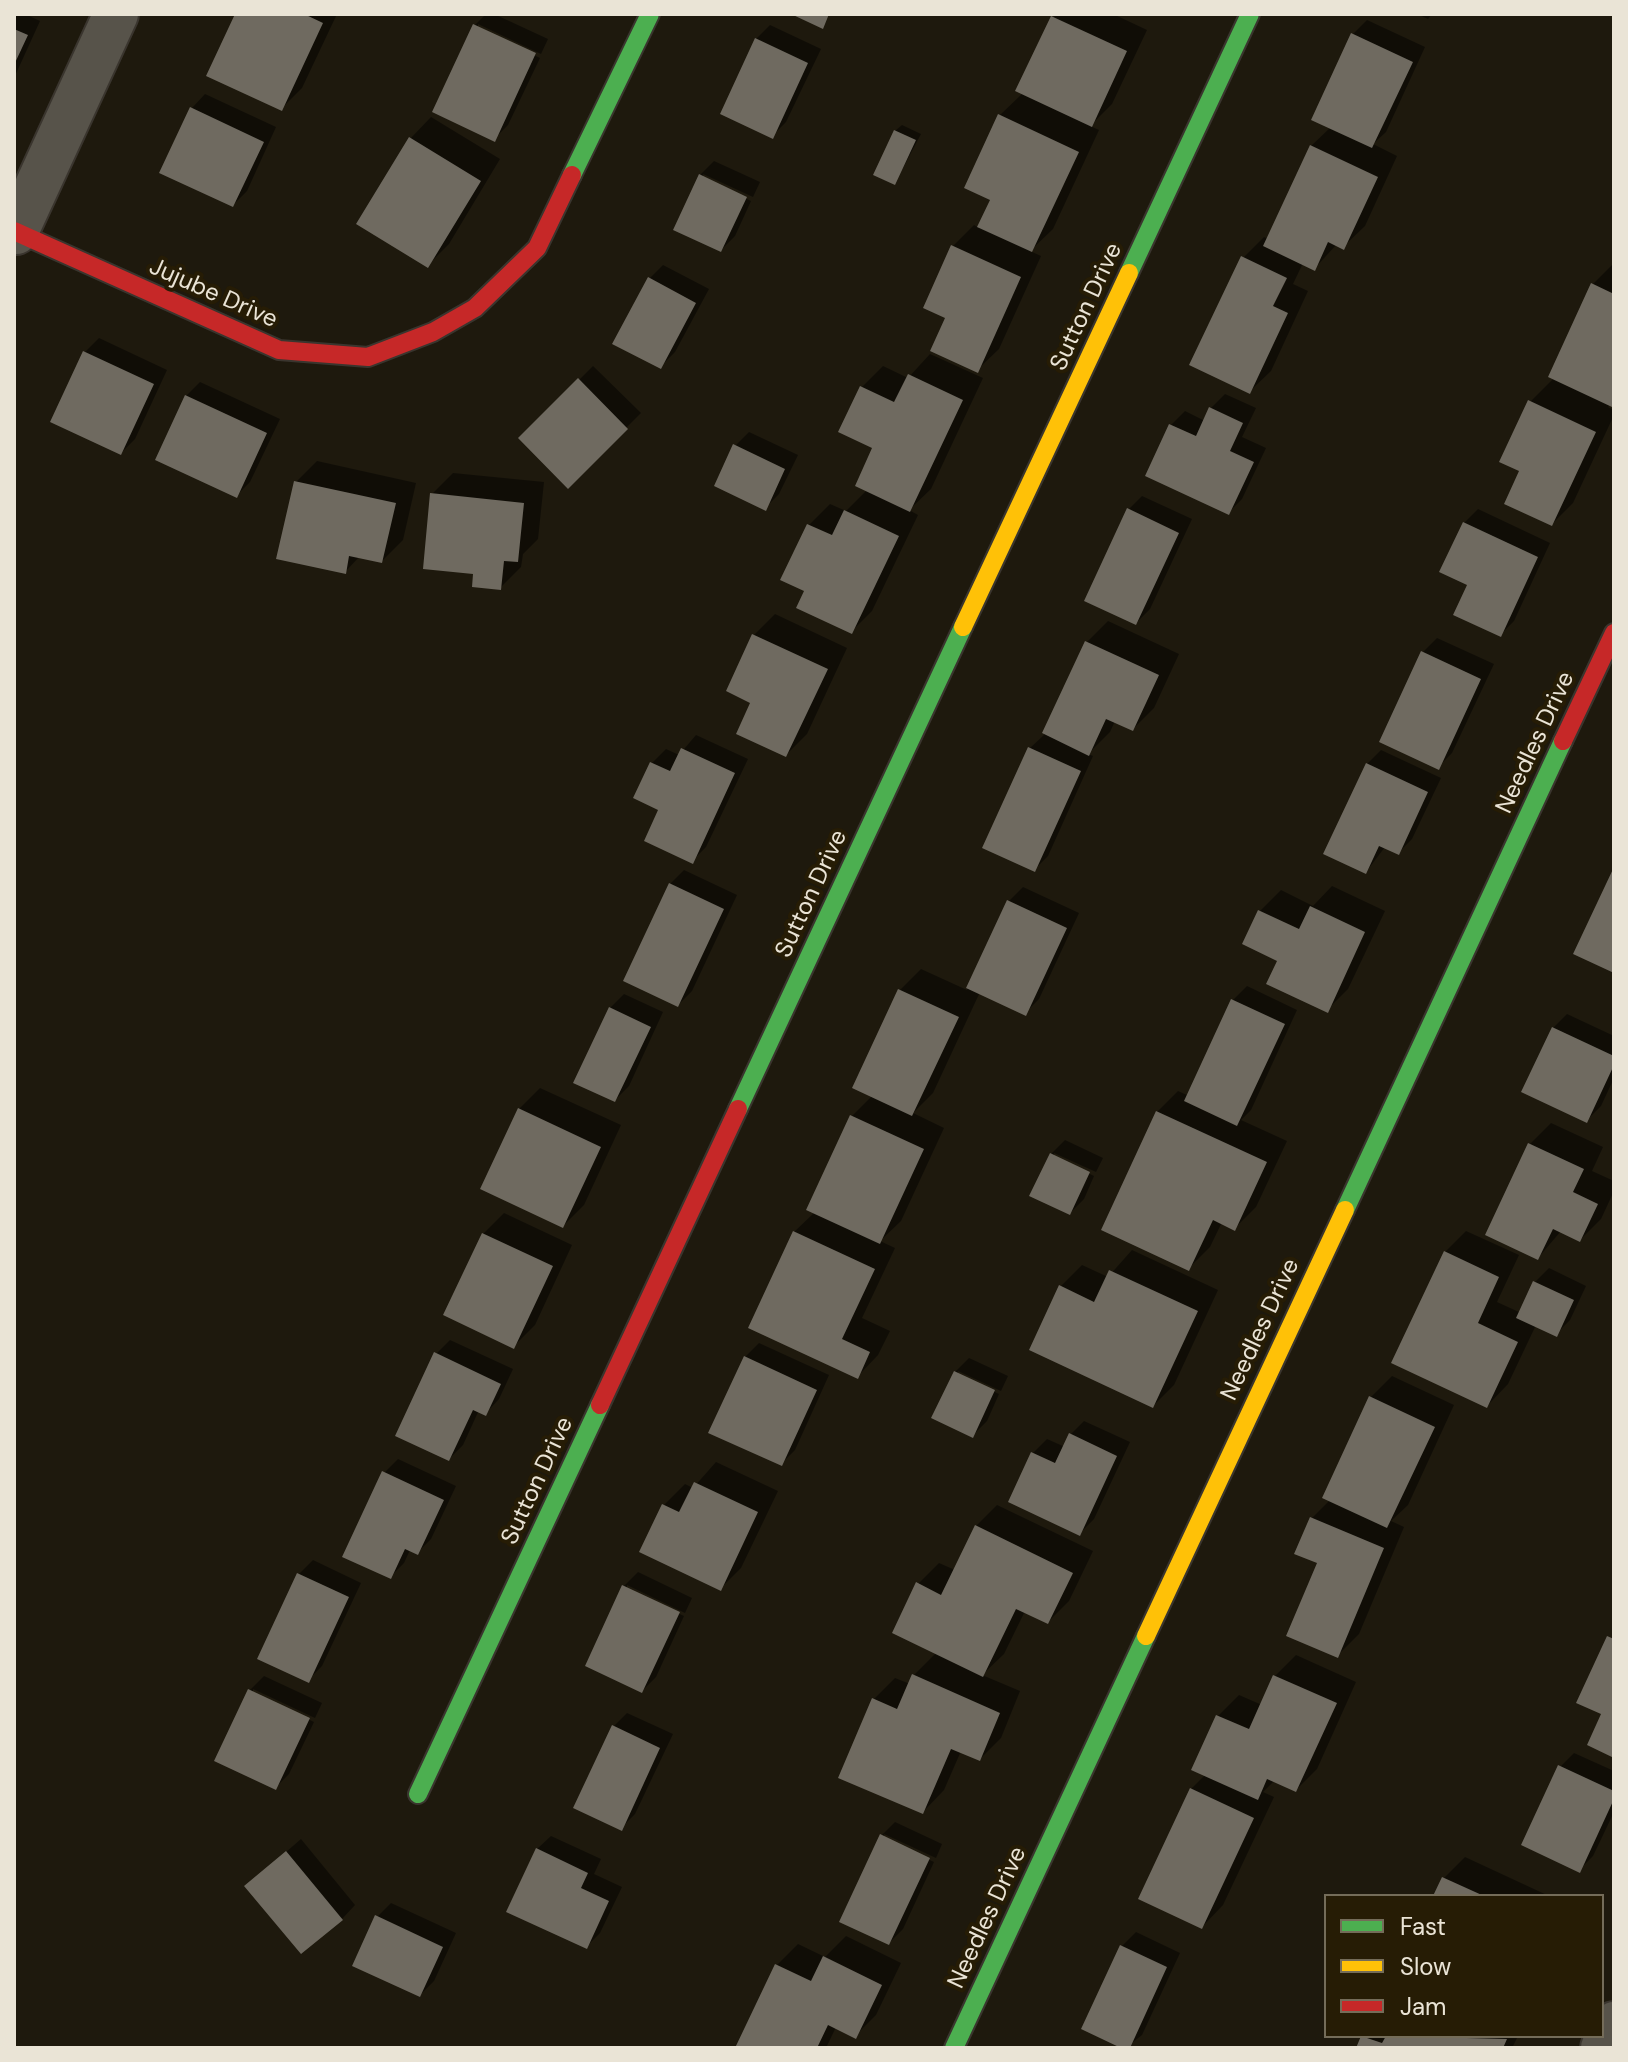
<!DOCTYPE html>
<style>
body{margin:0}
#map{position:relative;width:1628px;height:2062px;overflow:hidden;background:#1e190d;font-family:"DM Sans",sans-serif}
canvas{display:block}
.frame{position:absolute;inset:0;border:16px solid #eae4d6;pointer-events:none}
.legend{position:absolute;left:1324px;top:1894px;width:280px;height:144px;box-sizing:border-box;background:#261c05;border:2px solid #746c59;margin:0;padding:10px 14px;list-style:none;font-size:24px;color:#eae4d6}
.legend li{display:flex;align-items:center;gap:16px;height:40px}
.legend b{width:40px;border:2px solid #746c59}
</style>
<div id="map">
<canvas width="1628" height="2062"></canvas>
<div class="frame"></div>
<ul class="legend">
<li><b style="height:10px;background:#4caf50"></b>Fast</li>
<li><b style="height:10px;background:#ffc107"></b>Slow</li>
<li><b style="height:10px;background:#c62828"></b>Jam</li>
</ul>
</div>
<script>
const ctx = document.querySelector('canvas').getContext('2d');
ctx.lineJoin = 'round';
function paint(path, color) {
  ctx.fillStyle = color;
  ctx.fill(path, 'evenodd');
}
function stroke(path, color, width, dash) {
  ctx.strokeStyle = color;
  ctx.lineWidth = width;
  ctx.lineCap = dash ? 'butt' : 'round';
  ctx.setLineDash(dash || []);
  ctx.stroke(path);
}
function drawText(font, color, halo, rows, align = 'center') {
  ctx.font = font + ' "DM Sans",sans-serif';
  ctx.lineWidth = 8;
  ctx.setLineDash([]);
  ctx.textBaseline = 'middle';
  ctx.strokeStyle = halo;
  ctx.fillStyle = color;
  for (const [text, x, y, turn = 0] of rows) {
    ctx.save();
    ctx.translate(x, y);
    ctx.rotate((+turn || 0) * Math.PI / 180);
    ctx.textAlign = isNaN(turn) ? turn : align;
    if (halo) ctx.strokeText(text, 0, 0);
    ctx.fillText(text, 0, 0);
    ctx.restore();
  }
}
paint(new Path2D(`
 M 14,14 L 25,14 L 40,21 L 14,78 Z
 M 238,14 L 337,14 L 302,88 L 281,109 Z
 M 486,14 L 494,14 L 548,39 L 541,54 L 478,24 L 478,29 L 540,58 L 508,125 L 494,139 L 475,25 Z
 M 1055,14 L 1113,14 L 1147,30 L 1112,104 L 1090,126 L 1099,130 L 1053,229 L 1030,251 L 1041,256 L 999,349 L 977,370 L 948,317 L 953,246 L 974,225 L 979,228 L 992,199 L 1000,115 L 1023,93 Z
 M 1417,14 L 1432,14 L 1428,19 Z
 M 1367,20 L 1425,47 L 1386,132 L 1373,144 L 1397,156 L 1365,226 L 1343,247 L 1337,244 L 1315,268 L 1303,263 L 1293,284 L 1308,291 L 1271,371 L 1249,392 L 1243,258 L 1264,237 L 1268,239 L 1311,146 L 1331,127 L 1353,34 Z
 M 770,25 L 821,49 L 786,122 L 772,136 L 756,39 Z
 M 205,94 L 276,127 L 247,191 L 233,205 L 192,108 Z
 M 431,117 L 500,159 L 449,244 L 428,265 L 410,139 Z
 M 902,125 L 921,134 L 895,183 L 895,131 Z
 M 714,161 L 760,182 L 753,197 L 703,174 L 703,178 L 751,201 L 735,236 L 721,250 L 700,175 Z
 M 1614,263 L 1614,402 L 1608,407 L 1614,410 L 1614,415 L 1573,503 L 1552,524 L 1522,470 L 1530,402 L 1554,378 L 1593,284 Z
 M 663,265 L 709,289 L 675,352 L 661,366 L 649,279 Z
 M 99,338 L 167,370 L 135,439 L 121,453 L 85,352 Z
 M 930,354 L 983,378 L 931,489 L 909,510 L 918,515 L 872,611 L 851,632 L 807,590 L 783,579 L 809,525 L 830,504 L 846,511 L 867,490 L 875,447 L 862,387 L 883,366 L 908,378 Z
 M 593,366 L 641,413 L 568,486 L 521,438 Z
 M 200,382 L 280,419 L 250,482 L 236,496 L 186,396 Z
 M 1225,394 L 1256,408 L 1242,437 L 1266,448 L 1242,499 L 1228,513 L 1171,425 L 1185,411 L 1205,421 L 1211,408 Z
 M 749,432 L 798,455 L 779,494 L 765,508 L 735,446 Z
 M 317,461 L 416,483 L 403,540 L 382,561 L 360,556 L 345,572 L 296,482 Z
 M 453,473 L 544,482 L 538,539 L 523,554 L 521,567 L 500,588 L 475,572 L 432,494 Z
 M 1142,496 L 1192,519 L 1150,609 L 1136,623 L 1128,510 Z
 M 1478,509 L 1550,543 L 1514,621 L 1500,635 L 1470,584 L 1464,523 Z
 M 775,614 L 847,648 L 807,734 L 786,755 L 753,702 L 754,635 Z
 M 1108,621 L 1179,654 L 1154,708 L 1133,729 L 1115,721 L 1110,732 L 1088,754 L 1093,756 L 1048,856 L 1034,870 L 1030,748 L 1044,735 L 1087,642 Z
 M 1437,638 L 1494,664 L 1452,753 L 1438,767 L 1423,652 Z
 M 696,735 L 748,759 L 706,847 L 692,861 L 661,809 L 652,763 L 666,749 L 679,755 Z
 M 1381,750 L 1441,778 L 1412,839 L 1398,853 L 1385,847 L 1366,872 L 1367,764 Z
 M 684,870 L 737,895 L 692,991 L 678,1005 L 670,884 Z
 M 1332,886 L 1385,911 L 1348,989 L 1327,1010 L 1280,960 L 1259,912 L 1281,890 L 1313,906 Z
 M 1023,887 L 1079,913 L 1039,999 L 1025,1013 L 980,992 L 933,1093 L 913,1113 L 944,1128 L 901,1221 L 880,1241 L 895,1248 L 862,1318 L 890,1331 L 878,1355 L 857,1377 L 794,1232 L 815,1212 L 852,1116 L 872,1096 L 900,990 L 921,969 L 967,990 L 1009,901 Z
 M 1247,986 L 1297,1010 L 1251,1110 L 1241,1120 L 1287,1141 L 1256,1207 L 1235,1228 L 1222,1222 L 1210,1247 L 1189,1268 L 1157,1112 L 1178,1091 L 1189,1096 L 1233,1000 Z
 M 624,994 L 663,1012 L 629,1086 L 615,1100 L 610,1008 Z
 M 1567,1014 L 1614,1036 L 1614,1078 L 1601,1106 L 1587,1120 L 1553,1028 Z
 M 540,1088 L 621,1125 L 584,1205 L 563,1226 L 519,1109 Z
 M 1551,1123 L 1603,1147 L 1592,1171 L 1614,1181 L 1614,1191 L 1601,1219 L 1580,1240 L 1561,1231 L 1538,1258 L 1530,1144 Z
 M 1065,1140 L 1103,1158 L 1096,1172 L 1054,1153 L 1054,1157 L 1094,1176 L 1084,1199 L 1070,1213 L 1051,1154 Z
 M 504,1213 L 572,1245 L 535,1325 L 514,1346 L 483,1234 Z
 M 1466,1231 L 1519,1255 L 1497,1302 L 1521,1313 L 1535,1282 L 1549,1268 L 1586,1286 L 1570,1320 L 1556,1334 L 1536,1325 L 1508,1384 L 1487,1406 L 1445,1252 Z
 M 1132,1250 L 1218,1290 L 1174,1385 L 1153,1406 L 1061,1286 L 1082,1265 L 1108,1277 Z
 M 450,1340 L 513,1369 L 499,1399 L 486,1413 L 479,1410 L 463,1445 L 449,1459 L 436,1354 Z
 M 759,1343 L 829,1375 L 795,1450 L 781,1464 L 745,1357 Z
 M 969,1358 L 1008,1376 L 1001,1391 L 958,1371 L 958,1375 L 999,1394 L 987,1421 L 973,1435 L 955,1372 Z
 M 1392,1376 L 1454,1405 L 1408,1505 L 1391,1521 L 1404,1527 L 1359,1634 L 1338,1655 L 1312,1518 L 1330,1500 L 1371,1397 Z
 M 1084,1421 L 1130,1442 L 1094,1519 L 1080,1533 L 1011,1501 L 1033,1453 L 1047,1439 L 1065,1447 L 1070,1435 Z
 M 398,1459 L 456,1486 L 431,1539 L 417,1553 L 410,1550 L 404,1563 L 390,1577 L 384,1473 Z
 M 716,1462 L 778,1491 L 741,1568 L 720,1589 L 664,1505 L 685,1484 L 693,1488 Z
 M 997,1505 L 1093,1551 L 1069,1601 L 1048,1622 L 1025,1611 L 1004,1654 L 982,1675 L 1020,1691 L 1001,1738 L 980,1759 L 961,1751 L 944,1790 L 923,1812 L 874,1699 L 895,1678 L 910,1684 L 913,1676 L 936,1653 L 918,1584 L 939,1563 L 955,1570 L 976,1526 Z
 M 313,1560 L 361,1583 L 322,1666 L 308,1680 L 299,1574 Z
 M 638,1572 L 692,1598 L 685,1613 L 627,1585 L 627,1590 L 684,1616 L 656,1677 L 642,1691 L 624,1586 Z
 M 1296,1655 L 1356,1682 L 1317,1769 L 1296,1790 L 1275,1780 L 1263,1792 L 1274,1797 L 1223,1905 L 1202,1927 L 1191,1789 L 1206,1774 L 1218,1716 L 1239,1695 L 1262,1705 L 1275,1676 Z
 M 264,1676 L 322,1703 L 315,1718 L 253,1689 L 253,1693 L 314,1722 L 289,1774 L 275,1788 L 250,1690 Z
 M 627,1713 L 673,1734 L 635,1814 L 621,1828 L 613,1727 Z
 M 1574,1753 L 1614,1771 L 1614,1812 L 1593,1856 L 1579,1870 L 1560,1767 Z
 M 895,1822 L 942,1844 L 936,1858 L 884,1834 L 884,1839 L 934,1862 L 903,1929 L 889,1943 L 881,1836 Z
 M 551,1836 L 601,1859 L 594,1874 L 622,1887 L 600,1933 L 586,1947 L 537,1849 Z
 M 301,1839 L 355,1905 L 342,1919 L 247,1886 Z
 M 1465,1857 L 1549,1896 L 1436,1896 L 1444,1878 Z
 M 391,1903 L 456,1933 L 434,1981 L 420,1995 L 377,1917 Z
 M 1136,1932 L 1180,1953 L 1142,2035 L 1125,2048 L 1122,1946 Z
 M 846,1936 L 901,1963 L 876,2015 L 855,2036 L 836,2027 L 826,2048 L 737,2048 L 777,1965 L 798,1944 L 825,1957 Z
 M 1364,2036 L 1518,2036 L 1512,2048 L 1358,2048 Z`), '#0007');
paint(new Path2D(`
 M 235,14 L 304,14 L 323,23 L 282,111 L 206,76 Z
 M 791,14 L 829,14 L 823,29 Z
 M 1051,16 L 1127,51 L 1092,127 L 1015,91 Z
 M 473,24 L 536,53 L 495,142 L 432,112 Z
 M 14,29 L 28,35 L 14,65 Z
 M 1351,33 L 1413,62 L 1372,148 L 1311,120 Z
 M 755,38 L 808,63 L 773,139 L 720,114 Z
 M 190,107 L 264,142 L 233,207 L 159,173 Z
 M 998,114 L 1079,152 L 1032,252 L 977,227 L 990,200 L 964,188 Z
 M 894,130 L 916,140 L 895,185 L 873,175 Z
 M 409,137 L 481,181 L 428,268 L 356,224 Z
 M 1310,145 L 1378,177 L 1344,250 L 1328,242 L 1315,271 L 1263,246 Z
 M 699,174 L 747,197 L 721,252 L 673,230 Z
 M 951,245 L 1021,277 L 978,373 L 930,351 L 945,318 L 923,308 Z
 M 1241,256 L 1287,278 L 1273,306 L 1288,313 L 1250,394 L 1189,365 Z
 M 648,277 L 696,303 L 661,369 L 612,344 Z
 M 1591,283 L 1614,294 L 1612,407 L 1548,377 Z
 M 83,351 L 154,384 L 121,455 L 50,422 Z
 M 908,374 L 963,400 L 910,512 L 855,486 L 872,448 L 838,432 L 860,386 L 894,402 Z
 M 578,378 L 628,429 L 568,489 L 518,438 Z
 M 185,395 L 267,433 L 237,498 L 155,460 Z
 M 1528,400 L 1596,432 L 1552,526 L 1504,504 L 1519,471 L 1499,462 Z
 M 1209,407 L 1243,423 L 1230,451 L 1254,462 L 1229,515 L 1145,476 L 1169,424 L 1196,436 Z
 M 733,444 L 785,469 L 766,511 L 714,486 Z
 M 294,481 L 396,503 L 382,563 L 349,556 L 346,574 L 276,559 Z
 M 430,493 L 524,503 L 518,562 L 504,561 L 501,590 L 472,587 L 473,574 L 423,569 Z
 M 1127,508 L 1179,533 L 1136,625 L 1084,601 Z
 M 844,510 L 899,536 L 852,634 L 796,608 L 804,591 L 780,580 L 807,524 L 832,535 Z
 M 1463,522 L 1538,557 L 1501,637 L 1453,615 L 1467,585 L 1439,572 Z
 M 752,634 L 828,669 L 786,757 L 736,734 L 750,703 L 726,691 Z
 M 1085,641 L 1159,675 L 1133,731 L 1106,719 L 1089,756 L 1042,733 Z
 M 1421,651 L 1481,679 L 1439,770 L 1379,742 Z
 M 1028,747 L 1081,771 L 1035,872 L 982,848 Z
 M 681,748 L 735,773 L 693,864 L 644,841 L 658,810 L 633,798 L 650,762 L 670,771 Z
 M 1366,763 L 1428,792 L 1399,855 L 1379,846 L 1366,874 L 1323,854 Z
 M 1614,867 L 1614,973 L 1573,954 Z
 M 669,883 L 724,909 L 678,1007 L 623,981 Z
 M 1007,900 L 1067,928 L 1026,1016 L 966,988 Z
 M 1310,906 L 1365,932 L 1328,1013 L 1266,984 L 1277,961 L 1242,944 L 1258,910 L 1299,929 Z
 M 898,989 L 959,1017 L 912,1116 L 852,1088 Z
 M 1231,999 L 1285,1024 L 1237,1126 L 1184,1101 Z
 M 609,1007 L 651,1027 L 615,1102 L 573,1083 Z
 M 1552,1027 L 1614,1056 L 1614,1065 L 1587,1123 L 1521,1092 Z
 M 518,1108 L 601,1147 L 563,1228 L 480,1189 Z
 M 1156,1111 L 1267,1162 L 1235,1231 L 1213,1220 L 1189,1271 L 1101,1230 Z
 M 850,1115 L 924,1149 L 880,1244 L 806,1210 Z
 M 1528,1143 L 1584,1169 L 1573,1192 L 1598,1204 L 1580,1242 L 1553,1229 L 1538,1260 L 1485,1235 Z
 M 1050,1153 L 1090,1172 L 1070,1215 L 1029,1196 Z
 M 793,1231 L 875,1269 L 842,1339 L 870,1352 L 858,1379 L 748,1328 Z
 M 482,1233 L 553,1266 L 514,1349 L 443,1315 Z
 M 1444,1251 L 1499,1277 L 1478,1323 L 1518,1342 L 1487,1408 L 1391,1363 Z
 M 1109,1270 L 1198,1311 L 1153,1408 L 1029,1350 L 1059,1285 L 1094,1302 Z
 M 1533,1281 L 1574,1300 L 1557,1337 L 1516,1318 Z
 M 434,1352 L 501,1384 L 486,1416 L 473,1410 L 449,1461 L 395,1436 Z
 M 744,1356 L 817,1390 L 782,1466 L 708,1433 Z
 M 954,1371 L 995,1390 L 973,1438 L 931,1418 Z
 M 1369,1396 L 1435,1427 L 1387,1528 L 1322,1498 Z
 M 1069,1433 L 1117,1456 L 1080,1536 L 1008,1502 L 1031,1452 L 1055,1463 Z
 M 382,1471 L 444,1500 L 418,1555 L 405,1549 L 391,1579 L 342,1557 Z
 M 694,1482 L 758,1512 L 721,1591 L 639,1552 L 662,1504 L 679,1512 Z
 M 1310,1517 L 1384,1548 L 1338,1658 L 1286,1636 L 1317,1563 L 1294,1554 Z
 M 975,1525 L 1073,1573 L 1048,1624 L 1016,1609 L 983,1677 L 892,1633 L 916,1582 L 941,1595 Z
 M 297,1573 L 349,1597 L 309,1683 L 257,1659 Z
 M 622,1585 L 680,1612 L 642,1693 L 585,1666 Z
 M 1607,1636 L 1614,1639 L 1614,1758 L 1587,1745 L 1601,1714 L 1576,1703 Z
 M 912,1674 L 1000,1713 L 980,1761 L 951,1749 L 923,1814 L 838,1778 L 872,1698 L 897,1709 Z
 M 1273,1675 L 1337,1703 L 1296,1792 L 1267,1779 L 1258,1800 L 1191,1770 L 1216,1715 L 1249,1729 Z
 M 248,1689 L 310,1718 L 276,1790 L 214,1761 Z
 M 612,1725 L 660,1748 L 622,1831 L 573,1808 Z
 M 1558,1765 L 1614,1791 L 1614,1799 L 1580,1873 L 1521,1845 Z
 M 1190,1788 L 1254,1818 L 1202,1929 L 1138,1899 Z
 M 880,1834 L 930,1858 L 889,1945 L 839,1922 Z
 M 536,1848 L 588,1873 L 581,1888 L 609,1901 L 587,1949 L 506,1912 Z
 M 286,1851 L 343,1920 L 301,1954 L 244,1886 Z
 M 1442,1877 L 1484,1896 L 1433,1896 Z
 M 375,1915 L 443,1947 L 420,1997 L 352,1966 Z
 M 1120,1945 L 1167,1967 L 1130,2048 L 1121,2048 L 1081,2029 Z
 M 823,1956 L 882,1985 L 856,2039 L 828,2025 L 817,2048 L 735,2048 L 775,1964 L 811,1981 Z
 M 1361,2036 L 1382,2043 L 1386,2036 L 1507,2039 L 1503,2048 L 1356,2048 Z`), '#6f6a60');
const street = new Path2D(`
 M 16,232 L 116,14
 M 1603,2048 L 1614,2024`);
const fast = new Path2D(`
 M 572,175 L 650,14
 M 1129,273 L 1250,14
 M 738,1109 L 963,627
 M 1345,1210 L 1563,741
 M 418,1794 L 600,1405
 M 954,2048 L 1146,1636`);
const slow = new Path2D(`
 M 963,627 L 1129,273
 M 1146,1636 L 1345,1210`);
const jam = new Path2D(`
 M 14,231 L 279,350 L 368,357 L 433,332 L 475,308 L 537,248 L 572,175
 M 1563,741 L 1614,633
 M 600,1405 L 738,1109`);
stroke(street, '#3a352e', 48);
stroke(fast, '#3a352e', 22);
stroke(slow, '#3a352e', 22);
stroke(jam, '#3a352e', 22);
stroke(street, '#57534a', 44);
stroke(fast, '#4caf50', 18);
stroke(slow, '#ffc107', 18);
stroke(jam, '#c62828', 18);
drawText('24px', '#eae4d6', '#261c05', [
 ["Jujube Drive",213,294,24],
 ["Sutton Drive",1087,307,-65],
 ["Needles Drive",1536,743,-65],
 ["Sutton Drive",812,894,-65],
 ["Needles Drive",1261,1330,-65],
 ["Sutton Drive",538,1481,-65],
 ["Needles Drive",988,1918,-65]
]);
</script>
